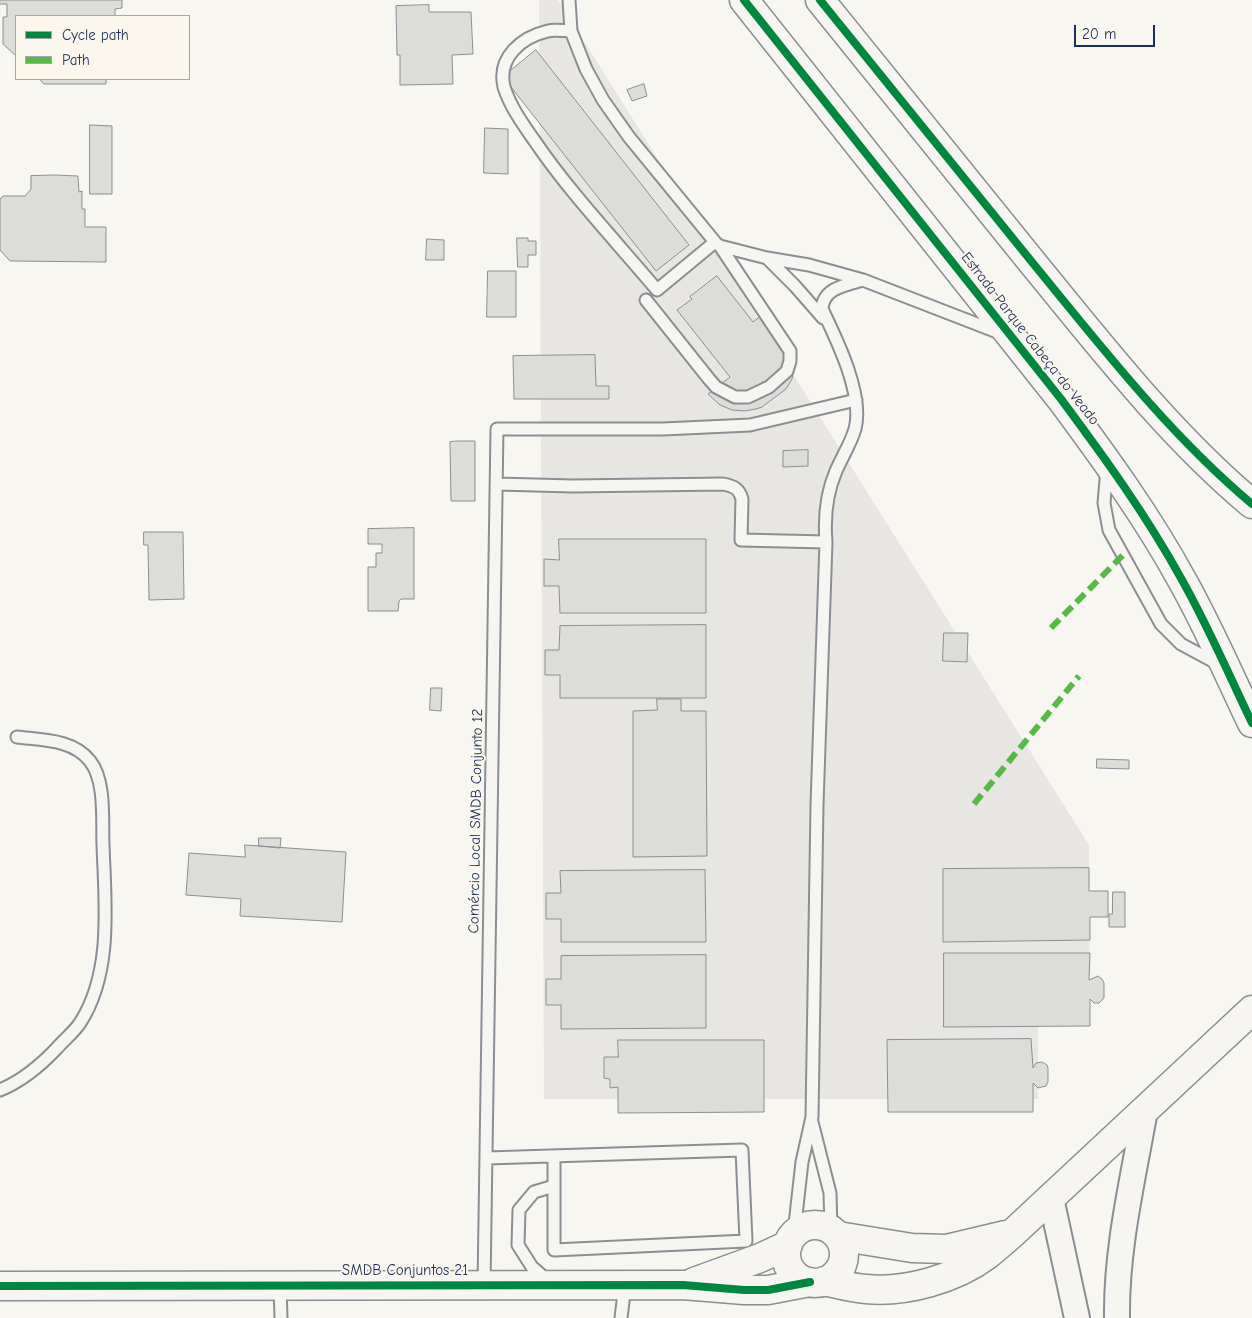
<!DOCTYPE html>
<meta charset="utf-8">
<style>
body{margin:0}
#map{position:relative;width:1252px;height:1318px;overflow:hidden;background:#f8f6f0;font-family:"Comic Neue",sans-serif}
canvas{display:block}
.legend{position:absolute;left:15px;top:15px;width:175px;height:65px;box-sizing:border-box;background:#fbf7ec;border:1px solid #a1a7b3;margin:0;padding:6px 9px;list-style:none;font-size:15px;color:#1b2f5e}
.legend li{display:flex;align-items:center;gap:10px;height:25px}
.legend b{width:25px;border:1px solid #a1a7b3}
.scale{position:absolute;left:1074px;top:25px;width:81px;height:22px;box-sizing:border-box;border:2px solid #1b2f5e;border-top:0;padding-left:6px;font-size:15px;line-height:18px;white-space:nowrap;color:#1b2f5e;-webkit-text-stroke:4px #fbf7ec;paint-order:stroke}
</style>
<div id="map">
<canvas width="1252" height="1318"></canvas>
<ul class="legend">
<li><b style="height:6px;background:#00873e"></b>Cycle path</li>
<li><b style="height:6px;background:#58b947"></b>Path</li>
</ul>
<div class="scale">20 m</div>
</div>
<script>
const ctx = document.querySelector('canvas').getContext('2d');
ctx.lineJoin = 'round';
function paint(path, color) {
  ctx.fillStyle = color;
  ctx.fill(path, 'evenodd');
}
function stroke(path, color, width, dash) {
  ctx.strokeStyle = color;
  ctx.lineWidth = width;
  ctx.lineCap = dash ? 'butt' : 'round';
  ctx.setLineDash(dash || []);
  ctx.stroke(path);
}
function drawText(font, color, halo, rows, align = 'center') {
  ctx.font = font + ' "Comic Neue",sans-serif';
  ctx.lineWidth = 4;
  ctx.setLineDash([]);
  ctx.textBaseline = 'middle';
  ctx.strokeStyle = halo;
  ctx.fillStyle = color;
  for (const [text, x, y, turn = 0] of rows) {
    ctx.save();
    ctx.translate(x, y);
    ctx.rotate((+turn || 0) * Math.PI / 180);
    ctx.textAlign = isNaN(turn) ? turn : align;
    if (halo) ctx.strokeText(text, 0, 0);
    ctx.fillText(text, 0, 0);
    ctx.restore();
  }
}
paint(new Path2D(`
 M 539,0 L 558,0 L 1089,845 L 1090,1019 L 1038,1019 L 1038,1099 L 544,1099 Z`), '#e7e6e2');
const building = new Path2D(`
 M 0,0 L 122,0 L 122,8 L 115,9 L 115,16 L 16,16 L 16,56 L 3,44 L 3,17 L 7,17 L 7,4 L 0,4 Z
 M 429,5 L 429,12 L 471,12 L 473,54 L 452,55 L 453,84 L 400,85 L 400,55 L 397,55 L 396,6 Z
 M 536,50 L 689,245 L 656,271 L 503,77 Z
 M 40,79 L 106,79 L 106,84 L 44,84 Z
 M 644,84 L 647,96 L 632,101 L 627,90 Z
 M 90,125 L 112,126 L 112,194 L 90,194 Z
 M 485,128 L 508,129 L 508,174 L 484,173 Z
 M 56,175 L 78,176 L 79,192 L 82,191 L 82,209 L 85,209 L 85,227 L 106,227 L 106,262 L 10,261 L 0,250 L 0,199 L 3,196 L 25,196 L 31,189 L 31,176 Z
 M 517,238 L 528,238 L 528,241 L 536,241 L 536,255 L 528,255 L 528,267 L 518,267 Z
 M 427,239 L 444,240 L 444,260 L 426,260 Z
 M 488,271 L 516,271 L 516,317 L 487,317 Z
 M 717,276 L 753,322 L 766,312 L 795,363 L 792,379 L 786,389 L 762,407 L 756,409 L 744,411 L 732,410 L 720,405 L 708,394 L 730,377 L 677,310 L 692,299 L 690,297 ZM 763,382 L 770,391 L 763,396 L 756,388 Z
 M 595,355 L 596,386 L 609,386 L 609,399 L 514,399 L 513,356 Z
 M 457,441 L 475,441 L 475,501 L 451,501 L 450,442 Z
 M 808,450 L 808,466 L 783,467 L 783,451 Z
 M 414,528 L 414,599 L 401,599 L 399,601 L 398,611 L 368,611 L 368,567 L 376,567 L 376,553 L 382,553 L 382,544 L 368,544 L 368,529 Z
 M 144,532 L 183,532 L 184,599 L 149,600 L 148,545 L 144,545 Z
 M 559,539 L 706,539 L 706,613 L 560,613 L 559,586 L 544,586 L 544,559 L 559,560 Z
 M 706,625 L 706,698 L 560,698 L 560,675 L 545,675 L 545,650 L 559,650 L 560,626 Z
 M 944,633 L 968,633 L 967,662 L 943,661 Z
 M 431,688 L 442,688 L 441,711 L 430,710 Z
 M 657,699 L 681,699 L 681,711 L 706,711 L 707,856 L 633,857 L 633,711 L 657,710 Z
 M 1097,759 L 1129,760 L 1129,769 L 1097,768 Z
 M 259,838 L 281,838 L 280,848 L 259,846 Z
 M 245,845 L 346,852 L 342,922 L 240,916 L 241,899 L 186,895 L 189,853 L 245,857 Z
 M 1089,868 L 1089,891 L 1108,891 L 1108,917 L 1090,917 L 1090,940 L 943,942 L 943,869 Z
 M 705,870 L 706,942 L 561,942 L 561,919 L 546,919 L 546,893 L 561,893 L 560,871 Z
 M 1113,892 L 1125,892 L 1125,927 L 1109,927 L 1109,914 L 1112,914 Z
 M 944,953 L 1090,953 L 1089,980 L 1098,976 L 1102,979 L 1104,983 L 1104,998 L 1099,1003 L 1094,1003 L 1090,999 L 1090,1026 L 944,1027 Z
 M 706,955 L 706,1028 L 561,1029 L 561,1005 L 546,1005 L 546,979 L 561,979 L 561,956 Z
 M 1031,1039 L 1033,1068 L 1036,1063 L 1042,1062 L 1047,1065 L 1048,1068 L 1048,1082 L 1046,1086 L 1038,1088 L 1033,1083 L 1033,1112 L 888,1112 L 887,1040 Z
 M 618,1040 L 764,1040 L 764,1112 L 618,1113 L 618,1087 L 610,1088 L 610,1079 L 604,1078 L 604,1057 L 618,1057 Z`);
paint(building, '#dcdcd9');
stroke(building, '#8b8e94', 1);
const service = new Path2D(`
 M 569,0 L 571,31 L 586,69 L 603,100 L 629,137 L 715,242 L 657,290 C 615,240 570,193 534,140 C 522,123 510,106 504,87 C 497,57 522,37 548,31 C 555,29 564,31 571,31
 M 717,244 L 720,246 L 767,258 L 795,286 L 823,318
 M 767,258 L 809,265 L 863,280 L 1000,333
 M 646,300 L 709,379 L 716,387 L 735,397 L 748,397 L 769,387 L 787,371 L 790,361 L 790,351 L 720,246
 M 1107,469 L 1104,503 L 1109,530 L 1161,624 L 1181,644 L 1220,665
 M 497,484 L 573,486 L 723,484 C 733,486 739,488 742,499 L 741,540 L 826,542
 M 0,1090 C 22,1081 41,1065 57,1048 C 64,1040 74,1032 80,1023 C 113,972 105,903 103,845 C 102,821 106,781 90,761 C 73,739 41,740 17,737
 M 812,1122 L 830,1193 L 831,1230
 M 487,1158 L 742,1150 L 746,1241 L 554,1250 L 554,1156
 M 794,1233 L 802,1162 L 812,1117 L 817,805 L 826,542 C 824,517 826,494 836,471 C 842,457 851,443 855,429 C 864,395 837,340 822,309 C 823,288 846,285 863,280
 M 548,1281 L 532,1267 L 518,1245 L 519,1210 L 534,1192 L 554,1186
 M 280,1285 L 281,1318
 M 484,1285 L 497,429 L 663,429 L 750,425 L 856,400
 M 621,1318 L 625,1285`);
const minor = new Path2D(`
 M 1051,1198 L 1077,1318
 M 1117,1318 C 1116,1248 1133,1179 1145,1110`);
const tertiary = new Path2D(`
 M786 1254a29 29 0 1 1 58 0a29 29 0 1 1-58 0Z
 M 838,1236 L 912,1248 L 946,1249 L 1005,1235
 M 824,1281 C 838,1284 852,1288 866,1289 C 905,1293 955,1279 987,1255 C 996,1248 1005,1240 1014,1232 L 1252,1010
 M 694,1282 L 760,1258 L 788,1245
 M 0,1286 L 683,1285 L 744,1290 L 768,1290 L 810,1282`);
const secondary = new Path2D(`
 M 744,0 L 1061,399 C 1104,457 1147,516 1182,580 C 1208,626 1229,675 1252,723
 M 820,0 C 892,89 964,178 1036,267 C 1104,350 1170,435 1252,504`);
stroke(service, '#8b8e94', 15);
stroke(minor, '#8b8e94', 28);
stroke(tertiary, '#8b8e94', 31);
stroke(secondary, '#8b8e94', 31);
stroke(service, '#f6f5f1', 11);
stroke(minor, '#f6f5f1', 24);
stroke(tertiary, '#f6f5f1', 28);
stroke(secondary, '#f6f5f1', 28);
stroke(new Path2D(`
 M 1051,628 L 1123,555
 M 974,804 L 1079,676`), '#58b947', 6, [12, 6]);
stroke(new Path2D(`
 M 744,0 L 1061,399 C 1104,457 1147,516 1182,580 C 1208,626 1229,675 1252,723
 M 820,0 C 892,89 964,178 1036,267 C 1104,350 1170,435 1252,504
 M 0,1286 L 683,1285 L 744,1290 L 768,1290 L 810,1282`), '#00873e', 8);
drawText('15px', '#1b2f5e', '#fbf7ec', [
 ["Estrada Parque Cabeça do Veado",1030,339,52],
 ["Comércio Local SMDB Conjunto 12",476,821,-89],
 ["SMDB Conjuntos 21",405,1271]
]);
</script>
